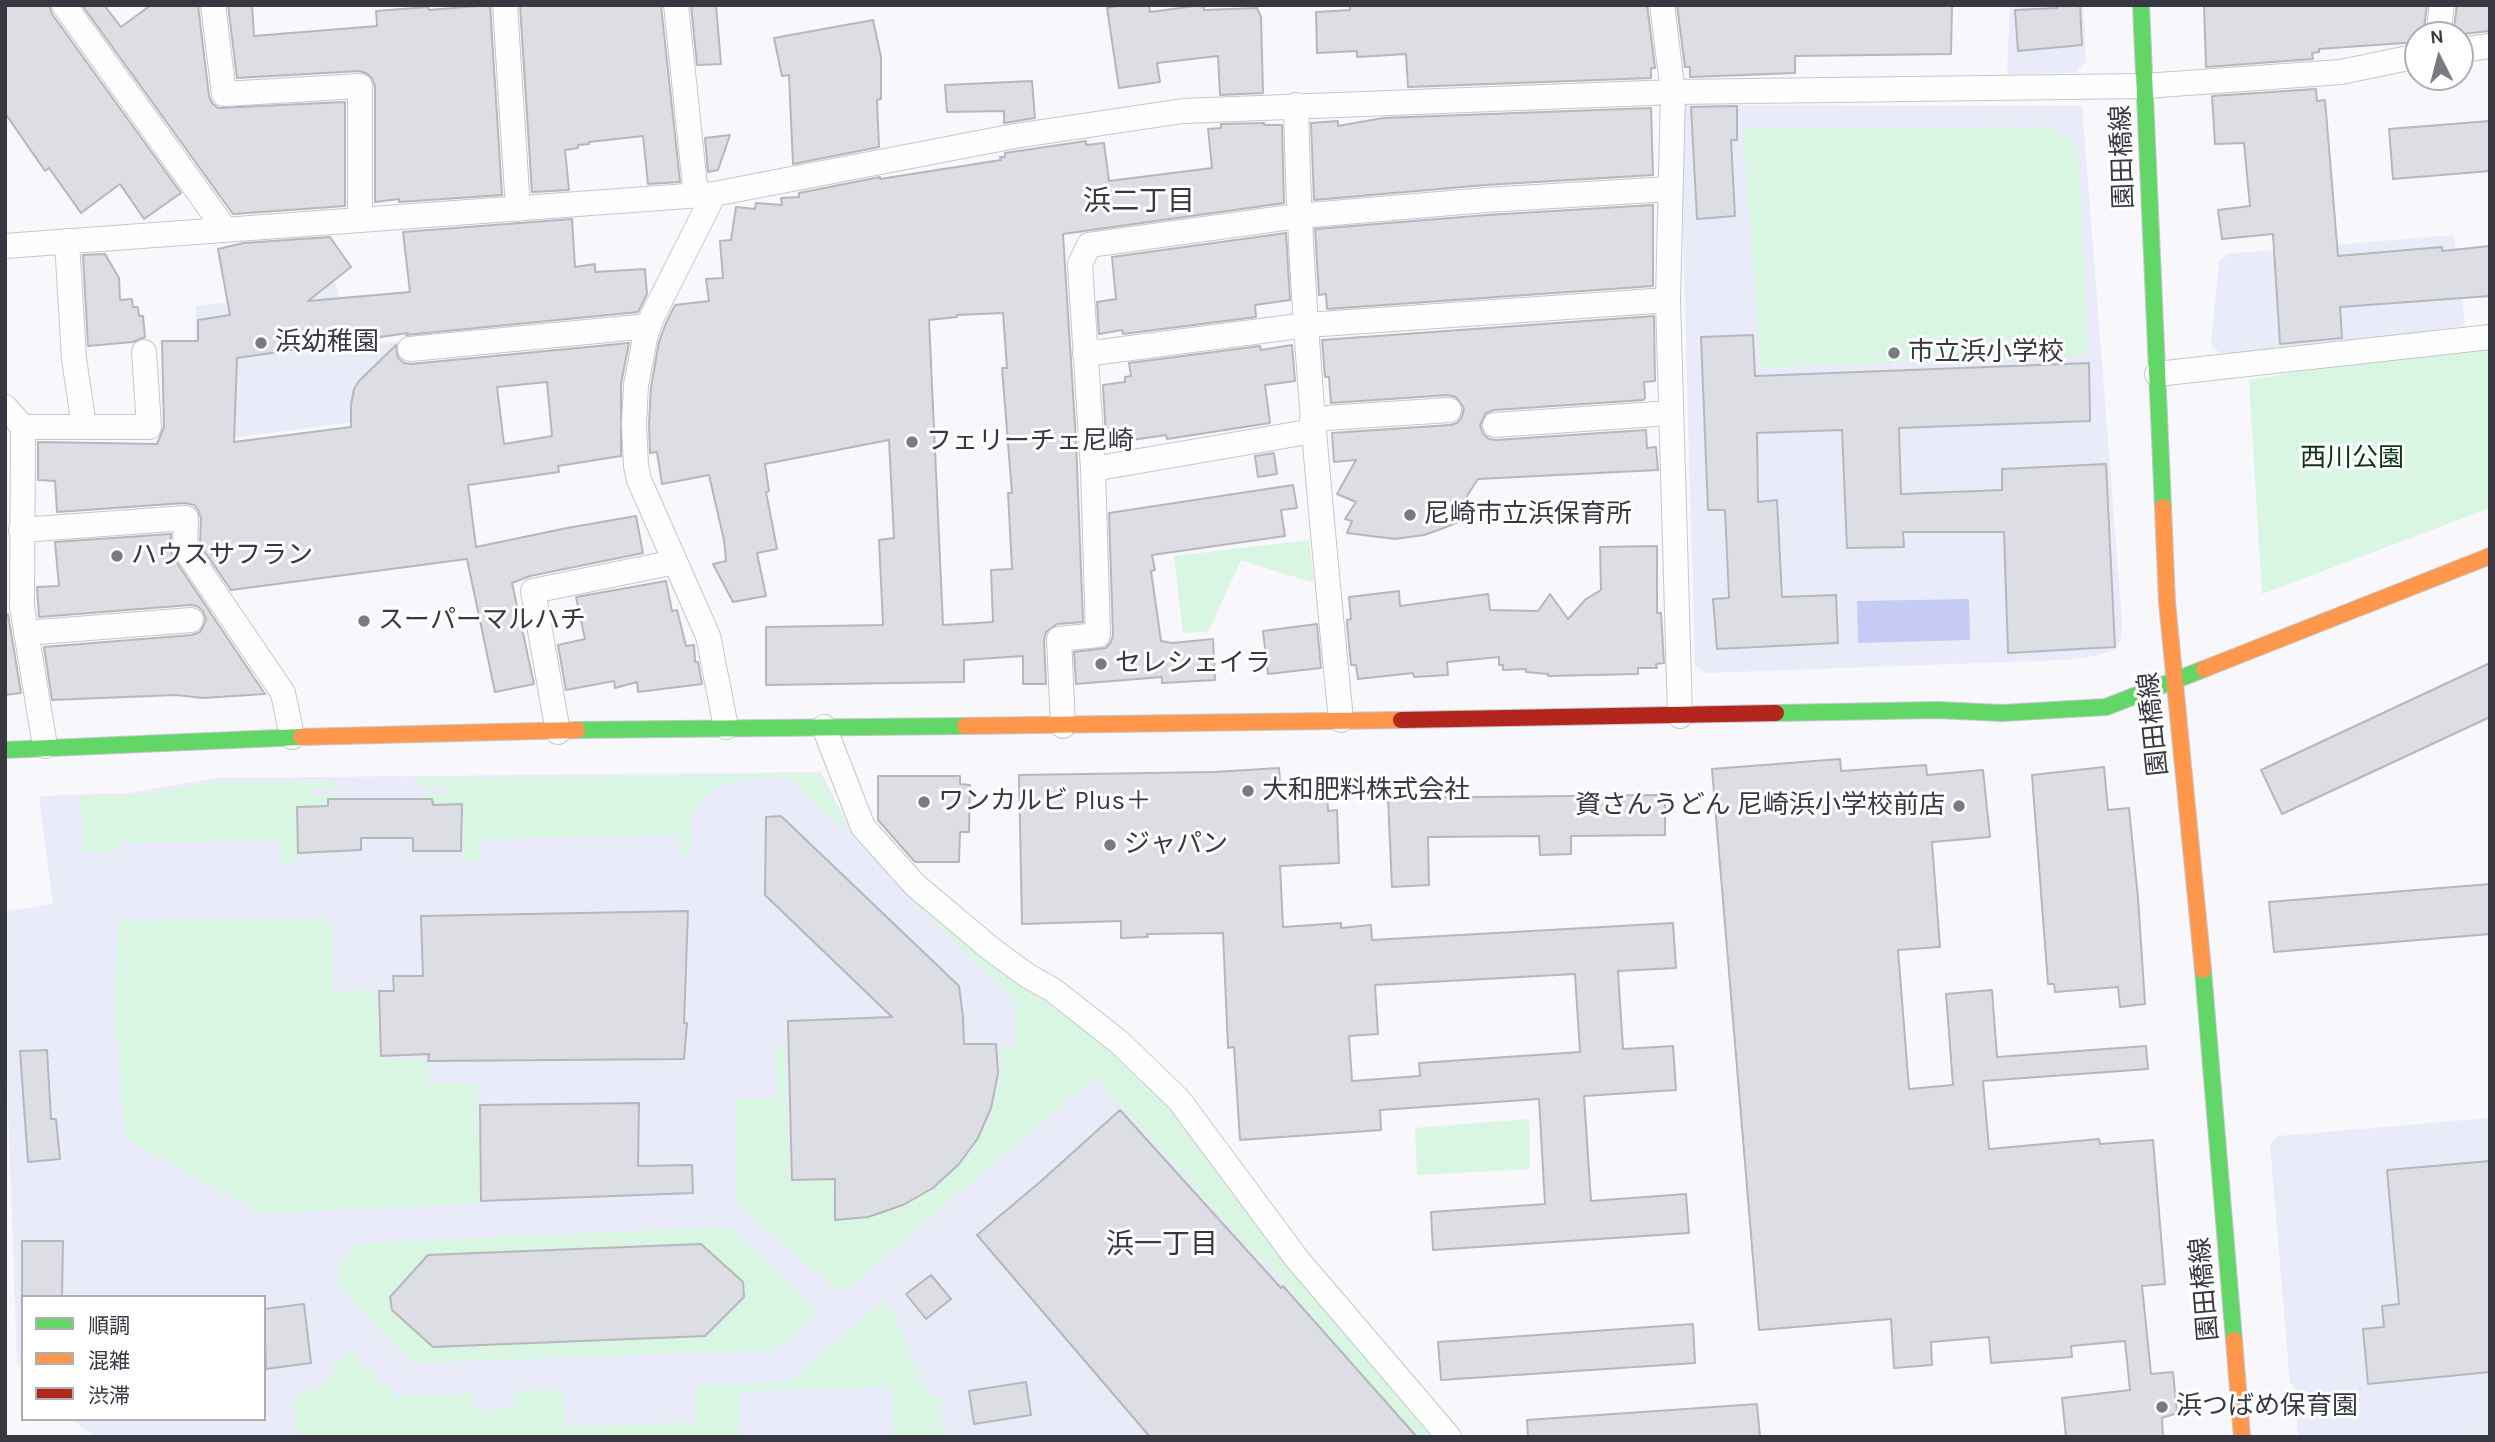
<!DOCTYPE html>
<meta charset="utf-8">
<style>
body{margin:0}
#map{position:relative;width:2495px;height:1442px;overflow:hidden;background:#f7f7fc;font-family:Karla,"Noto Sans JP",sans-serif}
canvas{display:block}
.frame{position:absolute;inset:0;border:7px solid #373841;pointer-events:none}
.legend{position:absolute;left:21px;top:1295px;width:245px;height:126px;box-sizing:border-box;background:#fff;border:2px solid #afafb3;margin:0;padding:9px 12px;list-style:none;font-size:21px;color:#373841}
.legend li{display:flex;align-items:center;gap:14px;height:35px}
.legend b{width:35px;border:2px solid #afafb3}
.north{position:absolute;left:2404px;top:21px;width:70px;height:70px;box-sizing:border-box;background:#fff;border:2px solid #afafb3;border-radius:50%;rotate:354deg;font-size:19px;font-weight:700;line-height:28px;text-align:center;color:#373841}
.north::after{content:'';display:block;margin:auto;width:24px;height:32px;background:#7a7b82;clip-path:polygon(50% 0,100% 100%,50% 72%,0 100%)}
</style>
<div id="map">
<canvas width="2495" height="1442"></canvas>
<div class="frame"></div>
<ul class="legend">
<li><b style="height:9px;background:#63d668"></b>順調</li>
<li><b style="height:9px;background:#ff974d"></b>混雑</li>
<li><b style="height:9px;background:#b3261e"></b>渋滞</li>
</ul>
<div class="north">N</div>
</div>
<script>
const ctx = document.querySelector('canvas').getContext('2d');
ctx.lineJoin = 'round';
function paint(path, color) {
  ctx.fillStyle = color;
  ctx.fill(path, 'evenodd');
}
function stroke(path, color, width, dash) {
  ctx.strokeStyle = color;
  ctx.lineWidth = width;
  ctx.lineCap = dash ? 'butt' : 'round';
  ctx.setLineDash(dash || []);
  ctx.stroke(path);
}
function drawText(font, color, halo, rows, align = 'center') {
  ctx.font = font + ' Karla,"Noto Sans JP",sans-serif';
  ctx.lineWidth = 6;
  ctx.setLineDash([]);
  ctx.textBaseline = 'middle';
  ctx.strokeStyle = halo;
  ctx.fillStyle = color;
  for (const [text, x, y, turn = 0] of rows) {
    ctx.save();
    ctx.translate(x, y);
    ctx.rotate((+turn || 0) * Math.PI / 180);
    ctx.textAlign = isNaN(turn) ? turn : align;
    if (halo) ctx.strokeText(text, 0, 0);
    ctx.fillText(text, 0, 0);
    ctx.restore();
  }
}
paint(new Path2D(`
 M 2010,5 L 2083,5 L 2086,61 L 2076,73 L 2007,74 Z
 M 1679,105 L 2082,106 L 2122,620 L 2121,640 L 2115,650 L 2095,656 L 2064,660 L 1706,673 L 1695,666 Z
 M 2454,235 L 2465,325 L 2347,346 L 2224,357 L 2211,345 L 2219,262 L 2227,254 Z
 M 309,236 L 309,243 L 335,280 L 350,346 L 402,341 L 405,363 L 432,412 L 193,443 L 196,306 L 323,292 L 323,285 L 289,237 Z
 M 821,772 L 851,830 L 908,895 L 1023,988 L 1057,1003 L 1172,1106 L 1277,1253 L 1431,1437 L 99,1437 L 84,1430 L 73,1419 L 264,1419 L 264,1297 L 23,1297 L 23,1369 L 17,1363 L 5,1022 L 5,911 L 53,904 L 39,796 L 130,793 L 216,778 Z
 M 2490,1118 L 2490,1434 L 2457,1437 L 2298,1437 L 2294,1384 L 2290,1384 L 2270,1144 L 2278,1136 Z`), '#eaebf8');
paint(new Path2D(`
 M 2053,127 L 2078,146 L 2088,355 L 1761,368 L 1743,129 Z
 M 2490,341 L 2490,508 L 2262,594 L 2249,380 Z
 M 1309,540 L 1314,583 L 1241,560 L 1208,632 L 1183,633 L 1174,556 Z
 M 821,774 L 846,827 L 842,829 L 789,778 C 771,779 746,776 729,783 C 714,788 693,803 691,820 C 689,834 698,852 680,857 L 678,835 L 480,839 L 480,860 L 464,861 L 463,803 L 434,804 L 434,797 L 423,798 L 423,794 L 447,793 L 447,786 L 422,787 L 422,781 L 415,781 L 414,778 Z
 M 336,781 L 337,788 L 312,788 L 312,796 L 339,794 L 340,798 L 328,799 L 328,805 L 297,807 L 298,862 L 280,862 L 280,841 L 117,843 L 117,852 L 85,852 L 80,796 L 131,796 L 217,782 Z
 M 908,895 L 1023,988 L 1057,1003 L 1113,1051 L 1172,1106 L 1277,1253 L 1431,1437 L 1412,1437 L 1264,1258 L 1261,1261 L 1095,1077 L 847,1289 L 834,1288 L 736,1203 L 736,1098 L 777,1098 L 775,1045 L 784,1044 L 790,1182 L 833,1179 L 835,1222 C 931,1215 1005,1146 1002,1047 L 1015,1046 L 1014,999 L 907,897 Z
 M 331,918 L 333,991 L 377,990 L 379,1059 L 428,1059 L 428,1083 L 478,1083 L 479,1204 L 260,1213 L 125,1138 L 116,1024 L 118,921 Z
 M 1529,1119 L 1530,1169 L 1417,1175 L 1415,1128 Z
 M 730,1227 L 814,1306 L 813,1318 L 776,1350 L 412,1363 L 338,1286 L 338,1264 L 358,1243 ZM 701,1244 L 738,1277 L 738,1286 L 743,1286 C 744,1305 718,1323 705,1336 L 433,1347 L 396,1314 L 397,1305 L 391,1304 L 390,1298 L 396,1297 L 396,1290 L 429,1255 Z
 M 879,1305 L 891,1307 L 929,1397 L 941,1396 L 943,1437 L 894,1437 L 891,1386 L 739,1392 L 740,1437 L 295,1437 L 293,1401 L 301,1391 L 319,1390 L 344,1356 L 353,1353 L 398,1397 L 474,1393 L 475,1410 L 514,1409 L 513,1391 L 557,1390 L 565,1397 L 565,1426 L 695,1422 L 694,1394 L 699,1386 L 788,1382 Z`), '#d8f6e2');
paint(new Path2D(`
 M 1969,599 L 1970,640 L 1858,643 L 1857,601 Z`), '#c5cbf4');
const building = new Path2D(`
 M 5,5 L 49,5 L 52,14 L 181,193 L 144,219 L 120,184 L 81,213 L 49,168 L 45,171 L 5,113 Z
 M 82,5 L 104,5 L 121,27 L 151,5 L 198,5 L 209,96 L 212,103 L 218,108 L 345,102 L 345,206 L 233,214 Z
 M 228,5 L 252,5 L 254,36 L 377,26 L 376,11 L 428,7 L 429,10 L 490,5 L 502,195 L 399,202 L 399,199 L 375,202 L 375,86 L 372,78 L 366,73 L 359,71 L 237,78 Z
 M 520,5 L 661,5 L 680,182 L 648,184 L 643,136 L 589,142 L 589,144 L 578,145 L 578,148 L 565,150 L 569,190 L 532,192 Z
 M 691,5 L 716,5 L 721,64 L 697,65 Z
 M 1122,5 L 1149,5 L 1150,12 L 1203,5 L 1204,10 L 1257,8 L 1261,17 L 1263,93 L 1220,95 L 1218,56 L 1157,63 L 1160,82 L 1119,88 L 1107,8 Z
 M 1350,5 L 1647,5 L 1655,68 L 1651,68 L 1651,78 L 1408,87 L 1406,54 L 1357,57 L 1357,51 L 1317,53 L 1316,12 L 1350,10 Z
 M 1677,5 L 1952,5 L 1951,54 L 1795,56 L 1795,73 L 1690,77 L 1690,67 L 1685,67 Z
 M 2056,5 L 2080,5 L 2082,45 L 2018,51 L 2015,10 L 2057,8 Z
 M 2204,5 L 2427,5 L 2423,35 L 2418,35 L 2418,42 L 2319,49 L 2319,52 L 2312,53 L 2313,59 L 2206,67 Z
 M 2457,5 L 2490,5 L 2490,31 L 2453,35 Z
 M 873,20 L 881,57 L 881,99 L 877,100 L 879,147 L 793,164 L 789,75 L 782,76 L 774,38 Z
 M 1032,81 L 1035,118 L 1004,123 L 1004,111 L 947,112 L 945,85 Z
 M 2316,89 L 2317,101 L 2325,100 L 2338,256 L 2442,247 L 2442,251 L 2490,246 L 2490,296 L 2340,307 L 2342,338 L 2280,344 L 2273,234 L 2222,239 L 2218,210 L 2250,206 L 2244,143 L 2215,144 L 2212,96 Z
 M 1737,106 L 1737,140 L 1731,140 L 1735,216 L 1697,219 L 1691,107 Z
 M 1651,108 L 1653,175 L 1485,185 L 1314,200 L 1311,123 L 1338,121 L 1338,126 L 1383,118 Z
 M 2490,121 L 2490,171 L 2393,179 L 2389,129 Z
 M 1264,123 L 1264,125 L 1282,125 L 1284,203 L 1063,234 L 1076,441 L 1083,622 L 1057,624 L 1046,632 L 1044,640 L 1046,684 L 1023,684 L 1023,656 L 964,660 L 964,682 L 766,685 L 766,627 L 883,625 L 879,540 L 894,538 L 889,440 L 765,464 L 769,491 L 766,492 L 777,549 L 757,553 L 766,596 L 733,602 L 713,564 L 726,561 L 724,540 L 709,475 L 662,484 L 657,452 L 650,453 L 649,424 L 651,387 L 659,342 L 666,323 L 675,305 L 709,301 L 706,279 L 723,278 L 720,241 L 731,240 L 736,207 L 755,209 L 756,203 L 782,205 L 781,198 L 799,197 L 799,193 L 880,177 L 880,179 L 1001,160 L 1000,157 L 1005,157 L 1005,153 L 1086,141 L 1086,145 L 1104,143 L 1109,181 L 1212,168 L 1208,129 L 1221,128 L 1221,124 ZM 1003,313 L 1007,368 L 1002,368 L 1012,493 L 1008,493 L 1012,569 L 991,570 L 993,622 L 943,625 L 929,320 L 957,317 L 957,315 Z
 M 730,135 L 718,170 L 708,172 L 705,138 Z
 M 1653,205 L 1653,286 L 1327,309 L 1326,294 L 1319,295 L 1315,229 L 1487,215 Z
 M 572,219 L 575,267 L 595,264 L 595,272 L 645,269 L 647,294 L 638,312 L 406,335 L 408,333 L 237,358 L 234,442 L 351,427 L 351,405 L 354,389 L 359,381 L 396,345 L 398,358 L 404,363 L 411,364 L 629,343 L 621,384 L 621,456 L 558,466 L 559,472 L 468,485 L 476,547 L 567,528 L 636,516 L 643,553 L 530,576 L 512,583 L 534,684 L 495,692 L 467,559 L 231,590 L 200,545 L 201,518 L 198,510 L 194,505 L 185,503 L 57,512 L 55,481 L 38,480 L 38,442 L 157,444 L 164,427 L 162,341 L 198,341 L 198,320 L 230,315 L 218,249 L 244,243 L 330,237 L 351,267 L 308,301 L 410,292 L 403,232 ZM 547,382 L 552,436 L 504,444 L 497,387 Z
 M 1286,233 L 1290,300 L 1255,305 L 1256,317 L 1123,334 L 1122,330 L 1099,334 L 1097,302 L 1116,299 L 1112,257 Z
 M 105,254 L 119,278 L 120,300 L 132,299 L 133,307 L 138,307 L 139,316 L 143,316 L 145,337 L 133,342 L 88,346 L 83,255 Z
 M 1654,316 L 1655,381 L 1644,382 L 1645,398 L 1643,400 L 1494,410 L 1486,413 L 1480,425 L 1483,434 L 1489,439 L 1496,440 L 1646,430 L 1647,448 L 1656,447 L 1658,470 L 1478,479 L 1457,511 L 1461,521 L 1441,529 L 1424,535 L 1395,539 L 1347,533 L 1352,521 L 1345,519 L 1356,502 L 1337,494 L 1356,460 L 1334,462 L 1332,433 L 1450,425 L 1457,423 L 1462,417 L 1464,408 L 1456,397 L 1448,395 L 1331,403 L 1329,377 L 1325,377 L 1322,340 Z
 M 1753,335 L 1755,376 L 2089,363 L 2090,421 L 1899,428 L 1901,494 L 2002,490 L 2002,469 L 2106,464 L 2115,647 L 2008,653 L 2004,532 L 1903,532 L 1904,547 L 1847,548 L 1842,430 L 1757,433 L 1758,502 L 1777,500 L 1782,597 L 1836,595 L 1838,643 L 1717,649 L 1713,599 L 1729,598 L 1725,510 L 1708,510 L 1701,337 Z
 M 1292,345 L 1295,381 L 1265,385 L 1270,423 L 1167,439 L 1166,435 L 1132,440 L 1131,434 L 1106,438 L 1103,385 L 1125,382 L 1125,377 L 1131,376 L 1129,363 L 1260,346 L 1261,350 Z
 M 1274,453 L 1277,474 L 1258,477 L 1255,456 Z
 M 1293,485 L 1297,508 L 1281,510 L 1285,536 L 1152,555 L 1155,570 L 1151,571 L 1161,641 L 1172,643 L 1213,639 L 1215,680 L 1162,683 L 1162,677 L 1076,684 L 1074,652 L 1106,648 L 1111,642 L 1113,635 L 1109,513 Z
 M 171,534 L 170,549 L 173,557 L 265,694 L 203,698 L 176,695 L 52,700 L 44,647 L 192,635 L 200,632 L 206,620 L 203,611 L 197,606 L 190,605 L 39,617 L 37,587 L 59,586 L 55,542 Z
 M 1657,546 L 1657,613 L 1661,613 L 1664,663 L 1656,664 L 1657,668 L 1638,668 L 1638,674 L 1548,676 L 1548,674 L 1526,672 L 1526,669 L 1503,670 L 1503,665 L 1499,665 L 1499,657 L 1447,662 L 1448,675 L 1414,677 L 1413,673 L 1358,679 L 1356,665 L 1351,665 L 1347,624 L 1347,620 L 1351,619 L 1349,597 L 1399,591 L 1400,606 L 1488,594 L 1490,610 L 1538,611 L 1550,594 L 1568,619 L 1586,599 L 1601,590 L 1600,547 Z
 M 666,581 L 672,611 L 677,610 L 686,646 L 694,645 L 695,662 L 698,662 L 702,684 L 638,692 L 637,682 L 615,688 L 614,681 L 566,690 L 558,645 L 585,639 L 576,597 Z
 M 5,614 L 8,614 L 21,693 L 5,695 Z
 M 1317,624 L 1321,668 L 1268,674 L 1263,631 Z
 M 2490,663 L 2490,717 L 2282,814 L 2261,770 Z
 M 1840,759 L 1841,771 L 1926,765 L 1927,775 L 1983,770 L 1990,837 L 1932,842 L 1940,947 L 1898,950 L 1909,1089 L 1953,1085 L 1946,994 L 1992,990 L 1997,1057 L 2146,1046 L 2148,1069 L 1983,1081 L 1989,1149 L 2099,1139 L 2100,1144 L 2153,1140 L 2165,1284 L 2142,1286 L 2151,1374 L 2173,1372 L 2177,1413 L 2162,1418 L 2163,1437 L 2066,1437 L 2062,1398 L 2130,1390 L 2125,1341 L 2071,1346 L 2072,1357 L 1991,1363 L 1989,1337 L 1931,1342 L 1932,1365 L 1894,1368 L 1891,1319 L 1759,1330 L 1712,769 Z
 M 2104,767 L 2108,810 L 2129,808 L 2138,898 L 2145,1004 L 2120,1007 L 2118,987 L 2055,992 L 2054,984 L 2048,984 L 2032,775 Z
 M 1279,768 L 1281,796 L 1327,794 L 1328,811 L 1337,810 L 1339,863 L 1280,866 L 1283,927 L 1341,923 L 1341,928 L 1371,925 L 1372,940 L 1673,923 L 1676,968 L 1618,971 L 1623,1049 L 1673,1046 L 1676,1090 L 1584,1096 L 1591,1201 L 1686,1194 L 1689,1233 L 1433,1250 L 1431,1212 L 1545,1204 L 1539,1099 L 1380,1110 L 1381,1130 L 1240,1140 L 1234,1047 L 1228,1048 L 1223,933 L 1147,934 L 1148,937 L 1121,938 L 1121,921 L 1022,924 L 1019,775 L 1214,772 ZM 1575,974 L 1580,1052 L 1419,1063 L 1420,1076 L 1352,1081 L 1349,1036 L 1378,1034 L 1375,985 Z
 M 878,776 L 960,776 L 960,784 L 970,785 L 969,832 L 960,832 L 959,862 L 915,862 L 878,820 Z
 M 1665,795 L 1665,835 L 1571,836 L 1571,854 L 1540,855 L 1539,836 L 1428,837 L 1429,885 L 1392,887 L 1388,798 Z
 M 328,799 L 432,799 L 433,805 L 462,804 L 461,851 L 413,851 L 413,838 L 361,838 L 361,850 L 298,853 L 297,807 L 328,806 Z
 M 781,816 L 959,986 L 963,1017 L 964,1044 L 996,1044 L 998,1073 L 991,1108 L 978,1138 L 959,1164 L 933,1188 L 903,1205 L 868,1217 L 835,1220 L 835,1179 L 792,1180 L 788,1021 L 892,1017 L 765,895 L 766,817 Z
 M 2490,884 L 2490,934 L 2274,952 L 2269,902 Z
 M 688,911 L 684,1023 L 687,1023 L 684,1059 L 428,1061 L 429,1054 L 381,1056 L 379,991 L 394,991 L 393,976 L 423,976 L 421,916 Z
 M 47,1050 L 51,1119 L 56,1119 L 60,1159 L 28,1162 L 20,1051 Z
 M 639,1103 L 638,1166 L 692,1165 L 693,1193 L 481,1201 L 480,1105 Z
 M 1120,1110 L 1281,1288 L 1283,1286 L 1417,1437 L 1150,1437 L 977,1235 L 1040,1182 Z
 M 2490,1161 L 2490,1372 L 2368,1384 L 2363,1329 L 2384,1327 L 2382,1306 L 2399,1304 L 2387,1170 Z
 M 22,1241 L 63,1241 L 62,1297 L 22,1297 Z
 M 701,1244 L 743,1282 L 744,1297 L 705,1336 L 433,1347 L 392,1310 L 390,1297 L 428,1255 Z
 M 931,1275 L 951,1299 L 926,1319 L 906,1294 Z
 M 304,1304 L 311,1363 L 266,1369 L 264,1309 Z
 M 1693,1324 L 1695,1363 L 1441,1380 L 1438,1342 Z
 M 1026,1382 L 1031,1415 L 974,1424 L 969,1391 Z
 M 1757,1404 L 1760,1437 L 1528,1437 L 1527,1420 Z`);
paint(building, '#dddee4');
stroke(building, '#b6b7bd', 2);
const street = new Path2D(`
 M 64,5 L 225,229
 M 213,5 L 224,94 L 360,86 L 360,220
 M 505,5 L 518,209
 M 676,5 L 696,196
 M 1662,5 L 1673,92 L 1668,300 L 1680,716
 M 2438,35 L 2442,5
 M 2460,50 L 2490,46
 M 1296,105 C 1300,311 1321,515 1341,720
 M 714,194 L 652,317 L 645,338 L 636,385 L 634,424 L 636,466 L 639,480 L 708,636 L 726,727
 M 67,241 L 74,359 L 84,426
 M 5,246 L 714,194 L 1015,136 L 1183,111 L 1673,92 L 2145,86 L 2341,72 L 2418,56
 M 410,349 L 649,326
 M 1085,354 L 1307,325 L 1668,300
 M 2157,374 L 2490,337
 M 5,407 L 23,427 L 22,607 L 45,746
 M 1312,419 L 1449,410
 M 1495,425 L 1671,413
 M 23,427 L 149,427 L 144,352
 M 1093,469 L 1313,431
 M 21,530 L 186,518 L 185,549 L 283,693 L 292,737
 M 26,633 L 191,620
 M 1063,726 L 1059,639 L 1098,635 L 1093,469 L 1080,264 L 1089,245 L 1298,216 L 1486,200 L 1670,189
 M 824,727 L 863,827 L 915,885 L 991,949 L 1028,976 L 1053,990 L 1119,1042 L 1179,1100 L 1297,1259 L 1449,1437
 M 558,732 L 533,591 L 675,562`);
const fast = new Path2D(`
 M 2141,5 L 2163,507
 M 1776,713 L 1937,710 L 2002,713 L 2106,707 L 2204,669
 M 577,730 L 965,726
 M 5,750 L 301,737
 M 2203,970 L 2234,1340`);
const slow = new Path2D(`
 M 2163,507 L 2167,602 L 2203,970
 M 2204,669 L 2490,556
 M 965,726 L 1401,720
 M 301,737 L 577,730
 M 2234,1340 L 2242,1437`);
const jam = new Path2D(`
 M 1401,720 L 1776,713`);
stroke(street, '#c6c6cd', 26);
stroke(fast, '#c6c6cd', 18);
stroke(slow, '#c6c6cd', 18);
stroke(jam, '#c6c6cd', 18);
stroke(street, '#fefeff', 24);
stroke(fast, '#63d668', 16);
stroke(slow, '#ff974d', 16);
stroke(jam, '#b3261e', 16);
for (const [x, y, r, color] of [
 [261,343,7,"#7a7b82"],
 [1894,353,7,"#7a7b82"],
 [912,442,7,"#7a7b82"],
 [1410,515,7,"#7a7b82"],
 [117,556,7,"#7a7b82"],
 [364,621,7,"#7a7b82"],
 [1101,664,7,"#7a7b82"],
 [1248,791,7,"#7a7b82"],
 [924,802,7,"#7a7b82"],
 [1959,806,7,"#7a7b82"],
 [1110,845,7,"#7a7b82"],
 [2162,1407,7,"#7a7b82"]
]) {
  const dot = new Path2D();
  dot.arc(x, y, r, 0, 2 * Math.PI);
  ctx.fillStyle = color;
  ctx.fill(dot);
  stroke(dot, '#fff', 2.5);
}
drawText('26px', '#373841', '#fff', [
 ["園田橋線",2123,157,-92],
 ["園田橋線",2154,724,-96],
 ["園田橋線",2205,1289,-95]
]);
drawText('26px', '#373841', '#fff', [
 ["浜幼稚園",275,343],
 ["市立浜小学校",1908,353],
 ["フェリーチェ尼崎",926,442],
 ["尼崎市立浜保育所",1424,515],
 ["ハウスサフラン",131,556],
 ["スーパーマルハチ",378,621],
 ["セレシェイラ",1115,664],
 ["大和肥料株式会社",1262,791],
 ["ワンカルビ Plus＋",938,802],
 ["資さんうどん 尼崎浜小学校前店",1945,806,"right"],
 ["ジャパン",1124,845],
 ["浜つばめ保育園",2176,1407]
], 'left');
drawText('26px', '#09341a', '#fff', [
 ["西川公園",2352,459]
]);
drawText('28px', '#373841', '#fff', [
 ["浜二丁目",1139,202],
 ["浜一丁目",1162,1245]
]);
</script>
